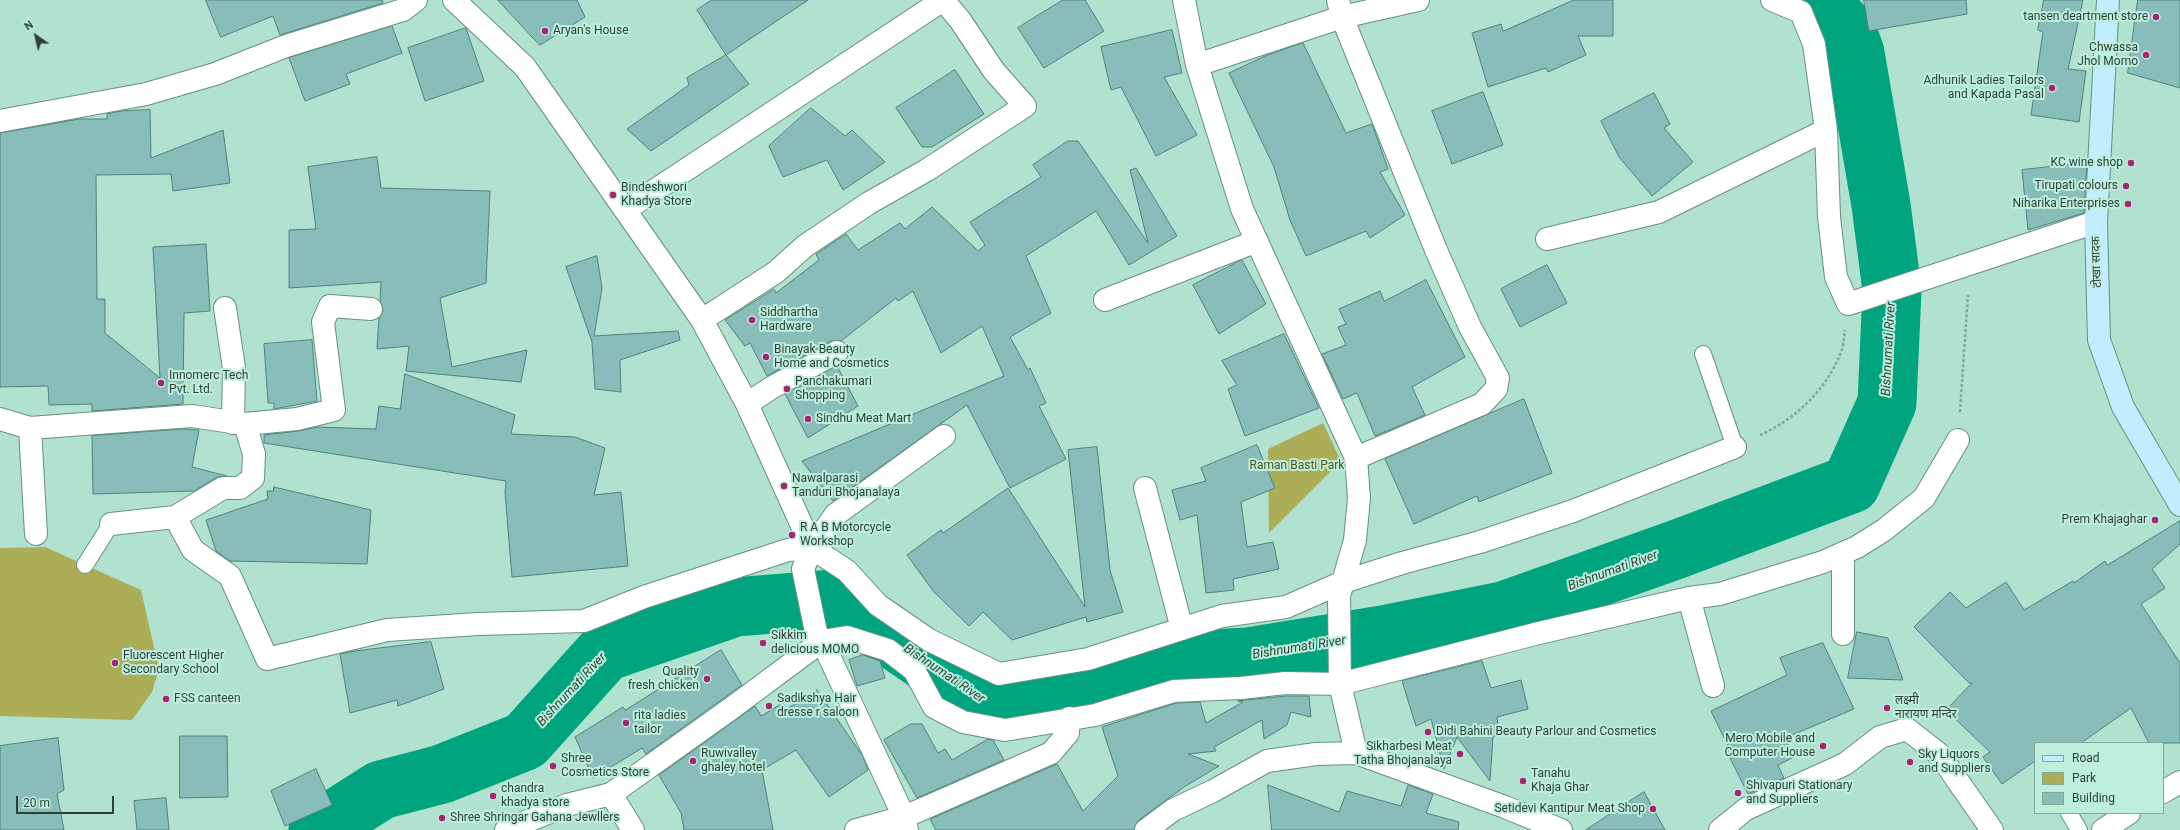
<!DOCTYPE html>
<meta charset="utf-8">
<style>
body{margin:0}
#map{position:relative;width:2180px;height:830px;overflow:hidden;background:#b1e1cf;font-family:Roboto,sans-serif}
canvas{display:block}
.legend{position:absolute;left:2034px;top:742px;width:130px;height:72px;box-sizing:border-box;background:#beeedc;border:1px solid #84a99b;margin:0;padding:5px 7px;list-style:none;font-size:12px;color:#2d413a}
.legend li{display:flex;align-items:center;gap:8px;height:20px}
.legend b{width:20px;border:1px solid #84a99b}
.north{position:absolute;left:16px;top:16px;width:40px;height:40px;-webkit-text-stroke:3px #beeedc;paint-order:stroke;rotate:326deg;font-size:11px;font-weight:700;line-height:16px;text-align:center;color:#2d413a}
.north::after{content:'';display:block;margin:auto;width:14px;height:18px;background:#2d413a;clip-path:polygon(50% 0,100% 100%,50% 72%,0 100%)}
.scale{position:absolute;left:16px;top:796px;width:98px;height:18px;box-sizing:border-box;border:2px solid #2d413a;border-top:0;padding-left:5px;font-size:12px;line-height:14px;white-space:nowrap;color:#2d413a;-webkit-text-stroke:3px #beeedc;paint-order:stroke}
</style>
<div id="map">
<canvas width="2180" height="830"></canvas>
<ul class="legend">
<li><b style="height:5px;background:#c1edfe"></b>Road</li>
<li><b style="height:11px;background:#acae57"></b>Park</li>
<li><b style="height:11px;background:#89bdb9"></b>Building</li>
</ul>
<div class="north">N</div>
<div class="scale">20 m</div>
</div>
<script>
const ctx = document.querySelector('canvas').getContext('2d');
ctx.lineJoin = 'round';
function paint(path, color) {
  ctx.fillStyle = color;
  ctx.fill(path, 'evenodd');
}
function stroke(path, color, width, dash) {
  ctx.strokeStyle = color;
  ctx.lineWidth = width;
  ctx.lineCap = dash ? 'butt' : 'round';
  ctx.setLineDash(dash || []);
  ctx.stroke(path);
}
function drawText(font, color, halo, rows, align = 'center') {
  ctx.font = font + ' Roboto,"Noto Sans Devanagari",sans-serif';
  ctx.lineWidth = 4;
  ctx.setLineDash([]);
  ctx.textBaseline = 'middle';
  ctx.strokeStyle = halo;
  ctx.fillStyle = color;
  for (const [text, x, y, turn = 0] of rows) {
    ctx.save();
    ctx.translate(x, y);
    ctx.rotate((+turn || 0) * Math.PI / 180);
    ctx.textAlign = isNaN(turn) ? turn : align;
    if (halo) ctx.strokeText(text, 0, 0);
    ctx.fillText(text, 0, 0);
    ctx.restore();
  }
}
paint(new Path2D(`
 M 1323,423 L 1341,461 L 1269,533 L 1268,449 Z
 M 45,547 L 141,590 L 159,669 L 152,692 L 132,720 L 0,716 L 0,548 Z`), '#acae57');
stroke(new Path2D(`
 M 318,830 L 381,790 L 442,774 L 525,741 L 605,652 L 735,607 L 834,599 L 988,704 L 1074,694 L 1172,661 L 1247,657 L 1388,634 L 1503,611 L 1675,550 L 1851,484 L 1887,403 L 1892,290 L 1881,205 L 1855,53 C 1846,25 1838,18 1814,0`), '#00a580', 59);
const building = new Path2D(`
 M 206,0 L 382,0 L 383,3 L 280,35 L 273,16 L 221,37 Z
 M 498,0 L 577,0 L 585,17 L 540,45 Z
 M 712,0 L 808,0 L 726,55 L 697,10 Z
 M 1063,0 L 1085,0 L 1104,31 L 1044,68 L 1018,28 Z
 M 1574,0 L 1613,0 L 1613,36 L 1578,36 L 1586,55 L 1548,72 L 1546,68 L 1488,87 L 1472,33 L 1501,24 L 1503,31 Z
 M 1864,0 L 1966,0 L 1967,14 L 1869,31 Z
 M 2044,0 L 2083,0 L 2068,69 L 2086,71 L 2079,122 L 2031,115 L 2043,32 L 2038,30 Z
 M 2138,0 L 2180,0 L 2180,88 L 2128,73 Z
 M 392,26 L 402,53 L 346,74 L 350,84 L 305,101 L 289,58 Z
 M 466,28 L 484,81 L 425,101 L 408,48 Z
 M 1172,30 L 1182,73 L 1164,77 L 1197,135 L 1156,156 L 1121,87 L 1111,90 L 1101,47 Z
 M 1303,43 L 1346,133 L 1372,124 L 1388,169 L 1380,172 L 1405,215 L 1370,238 L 1366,231 L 1306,256 L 1290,220 L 1274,167 L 1229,73 L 1265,56 Z
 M 726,55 L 749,84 L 651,151 L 627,129 L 689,85 L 687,78 Z
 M 955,70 L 984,114 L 932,147 L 922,147 L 896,108 Z
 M 1483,92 L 1503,145 L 1452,164 L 1432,111 Z
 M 1654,93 L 1670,124 L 1664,128 L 1693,162 L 1652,196 L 1619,157 L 1601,121 Z
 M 811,108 L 845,136 L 852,130 L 885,162 L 843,190 L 827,160 L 783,177 L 769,146 Z
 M 150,110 L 151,158 L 223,130 L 230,183 L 173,191 L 171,174 L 96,175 L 97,299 L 105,299 L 105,333 L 160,378 L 153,247 L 206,244 L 210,311 L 184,313 L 183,404 L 92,411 L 92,404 L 49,405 L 48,386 L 0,387 L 0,133 L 79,119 L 107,119 L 107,114 L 121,111 Z
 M 1068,141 L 1078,141 L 1148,243 L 1130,170 L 1136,168 L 1177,236 L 1129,265 L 1096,211 L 1026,256 L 1051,313 L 1010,337 L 1028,370 L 1030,368 L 1046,403 L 1039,406 L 1066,459 L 1010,488 L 967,405 L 833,501 L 802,461 L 1004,376 L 982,326 L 941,353 L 913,291 L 898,301 L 896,298 L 841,341 L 831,341 L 767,376 L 750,343 L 745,346 L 725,320 L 774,289 L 776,293 L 819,260 L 816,254 L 846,234 L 858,250 L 900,223 L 905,229 L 932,207 L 978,251 L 985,245 L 970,222 L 1041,177 L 1033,165 Z
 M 377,157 L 381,188 L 490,191 L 486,283 L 440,298 L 452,367 L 527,350 L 521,382 L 406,371 L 409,346 L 377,349 L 379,318 L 383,310 L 380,301 L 381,282 L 289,288 L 289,230 L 316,229 L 308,167 Z
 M 2087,163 L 2084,213 L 2028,230 L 2022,170 Z
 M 597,256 L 602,288 L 594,336 L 678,331 L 680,340 L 620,360 L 621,392 L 595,389 L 592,342 L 566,267 Z
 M 1242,260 L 1266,304 L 1219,334 L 1193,285 Z
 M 1547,265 L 1567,303 L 1520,327 L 1501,289 Z
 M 1426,280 L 1465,357 L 1412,387 L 1425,415 L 1375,436 L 1357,393 L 1343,399 L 1322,354 L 1346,345 L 1338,327 L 1346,324 L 1339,309 L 1380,291 L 1384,301 Z
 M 1284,334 L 1319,408 L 1245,436 L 1228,389 L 1237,385 L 1222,361 Z
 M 312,340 L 317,401 L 274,409 L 274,403 L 268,403 L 264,344 Z
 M 837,366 L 858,406 L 808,438 L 785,394 Z
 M 405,374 L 515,415 L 511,434 L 575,437 L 605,448 L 594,495 L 621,492 L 628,566 L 512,577 L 505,492 L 506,481 L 264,443 L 264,435 L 298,431 L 318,427 L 376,429 L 379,406 L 400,409 Z
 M 1524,399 L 1552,473 L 1479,502 L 1477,496 L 1414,524 L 1385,459 Z
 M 183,429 L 199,430 L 192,467 L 227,476 L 217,477 L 194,491 L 93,494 L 92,436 Z
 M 1257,445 L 1275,488 L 1241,502 L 1247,547 L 1273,542 L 1279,569 L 1233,579 L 1234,590 L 1206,593 L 1197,515 L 1180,520 L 1172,490 L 1206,481 L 1201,468 Z
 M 1097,447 L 1110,570 L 1123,612 L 1087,622 L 1086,617 L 1012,640 L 983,612 L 969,626 L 934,592 L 907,555 L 941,530 L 943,533 L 1008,488 L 1085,607 L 1068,450 Z
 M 274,487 L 371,510 L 367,564 L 230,561 L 216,551 L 206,520 L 268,499 L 267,491 L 273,491 Z
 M 2180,521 L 2180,544 L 2152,569 L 2165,588 L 2141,604 L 2180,663 L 2180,743 L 2149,743 L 2131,708 L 2081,743 L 2035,743 L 2035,761 L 2002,784 L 1983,757 L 1990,752 L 1946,710 L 1972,683 L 1969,683 L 1914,627 L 1950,592 L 1966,608 L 2006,582 L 2024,610 L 2073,581 L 2074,583 L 2105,561 L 2107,565 Z
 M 1857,632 L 1888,638 L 1903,680 L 1848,678 Z
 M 431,642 L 444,689 L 398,706 L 397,700 L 350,713 L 340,654 L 355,651 Z
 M 1823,643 L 1854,709 L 1785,738 L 1794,757 L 1778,765 L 1784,778 L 1748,794 L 1726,750 L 1729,748 L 1711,711 L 1787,675 L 1780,658 Z
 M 721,650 L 742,685 L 646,754 L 642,748 L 593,778 L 575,737 L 623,707 L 625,710 Z
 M 863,655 L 880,661 L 885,678 L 857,686 L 849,660 Z
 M 1482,661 L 1491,688 L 1521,680 L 1528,709 L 1497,717 L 1499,733 L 1493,737 L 1490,781 L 1457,737 L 1444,769 L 1431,719 L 1416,726 L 1402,681 Z
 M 817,690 L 862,755 L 868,770 L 829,797 L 796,750 L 762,770 L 773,830 L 684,830 L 681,813 L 659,775 L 755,706 L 761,716 L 783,703 L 786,709 Z
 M 1286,696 L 1309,696 L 1311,717 L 1291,712 L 1287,725 L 1264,739 L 1262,720 L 1214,747 L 1216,751 L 1188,754 L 1219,766 L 1184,787 L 1139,820 L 1134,830 L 936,830 L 930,819 L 1057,764 L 1083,811 L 1118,776 L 1102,727 L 1176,703 L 1200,702 L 1206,723 L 1243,702 L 1238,701 Z
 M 911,724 L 922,724 L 938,753 L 945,749 L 952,760 L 988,739 L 993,740 L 1004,760 L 917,798 L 884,740 Z
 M 180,736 L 227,736 L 228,797 L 180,798 Z
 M 58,738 L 64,790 L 57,794 L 64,830 L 0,830 L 0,746 Z
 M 316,769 L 332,805 L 285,826 L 271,791 Z
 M 1268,785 L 1339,812 L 1347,791 L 1401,806 L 1408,785 L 1433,794 L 1426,813 L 1459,822 L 1458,830 L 1272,830 Z
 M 1644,792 L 1665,830 L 1586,830 Z
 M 166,798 L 169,830 L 137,830 L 134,801 Z`);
paint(building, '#89bdb9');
stroke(building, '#4f827e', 1);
const lane = new Path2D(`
 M 1703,354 L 1735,447
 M 85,565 L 111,524
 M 2069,813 L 2079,830`);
const street = new Path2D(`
 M 454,0 L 525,67 L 702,320 L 747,404 L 812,548 L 803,569 L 816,632 L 822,641 L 904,817 L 907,830
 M 1184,0 L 1197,65 L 1242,209 L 1356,458 L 1359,498 L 1355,540 L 1339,596 L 1340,684 L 1356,753 L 1505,807 L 1561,830
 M 1338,0 L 1342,17 L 1436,250 L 1470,327 L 1498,378 L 1496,389 L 1482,404 L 1356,458
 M 1772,0 L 1801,12 L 1814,44 L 1826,130 L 1829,217 L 1836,277 L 1848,304 L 2096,222
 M 1197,65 L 1342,17 L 1418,0
 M 0,121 L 146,94 L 215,74 L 286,46 L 403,10 L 416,0
 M 625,210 L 943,0 L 960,20 L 994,71 L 1025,106 L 927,170 L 869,203 L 805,246 L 776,272 L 702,320
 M 1547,239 L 1659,212 L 1826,130
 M 1105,300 L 1257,241
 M 225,308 L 234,368 L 233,423
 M 747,404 L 771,388 L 837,352
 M 0,419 L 30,428 L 192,416 L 245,424 L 297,419 L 334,410 L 323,322 L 330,306 L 371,309
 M 30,428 L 36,534
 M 1145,488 L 1182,629
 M 175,517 L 223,488 L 240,488 L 253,478 L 254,454 L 245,424
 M 111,524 L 175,517 L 193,550 L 230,576 L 267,659 L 387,630 L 478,624 L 584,621 L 644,597 L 788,550 L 812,548 L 847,571 L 878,605 L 929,640 L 999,674 L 1088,659 L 1222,616 L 1286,607 L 1343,582 L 1402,563 L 1480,542 L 1573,511 L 1735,447
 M 812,548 L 835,515 L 944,436
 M 1843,553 L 1843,634
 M 1689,598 L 1713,686
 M 2163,792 L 2180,782
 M 611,794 L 633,830
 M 506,830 L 567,805 L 611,794 L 729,710 L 822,641 L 847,637 L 888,650 L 914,670 L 934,707 L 963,722 L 1005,730 L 1095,715 L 1174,691 L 1241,688 L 1285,683 L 1340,684 L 1539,633 L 1689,598 L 1720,594 L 1823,562 L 1857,547 L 1884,530 L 1924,498 L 1958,440
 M 856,830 L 904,817 L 1051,753 L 1068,733 L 1069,718
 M 1146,830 L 1173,810 L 1213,791 L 1267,761 L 1316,754 L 1356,753
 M 1720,830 L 1746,809 L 1845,764 L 1880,737 L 1907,729 L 1939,754 L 1992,830
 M 2103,830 L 2129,813`);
const secondary = new Path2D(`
 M 2108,0 L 2096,222 L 2099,340 L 2123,407 L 2180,505`);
stroke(lane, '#649180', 18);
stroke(street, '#649180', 24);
stroke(secondary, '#649180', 24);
stroke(new Path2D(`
 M 1960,412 L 1968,295
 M 1760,435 C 1796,419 1827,389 1841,352 C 1844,345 1844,337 1845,330`), '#83a99b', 2.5, [3, 2]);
stroke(lane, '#fff', 16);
stroke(street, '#fff', 22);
stroke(secondary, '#c1edfe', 22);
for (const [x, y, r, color] of [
 [2156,17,4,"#a62471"],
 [545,31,4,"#a62471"],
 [2146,55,4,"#a62471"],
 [2052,88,4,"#a62471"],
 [2131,163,4,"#a62471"],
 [2126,186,4,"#a62471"],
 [613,195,4,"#a62471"],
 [2128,204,4,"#a62471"],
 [752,320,4,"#a62471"],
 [766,357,4,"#a62471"],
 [161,383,4,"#a62471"],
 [787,389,4,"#a62471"],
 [808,419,4,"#a62471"],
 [784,486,4,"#a62471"],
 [2155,520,4,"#a62471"],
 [792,535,4,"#a62471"],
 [763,643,4,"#a62471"],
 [115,663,4,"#a62471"],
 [707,679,4,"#a62471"],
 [166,699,4,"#a62471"],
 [769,706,4,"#a62471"],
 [1887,708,4,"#a62471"],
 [626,723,4,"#a62471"],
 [1428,732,4,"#a62471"],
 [1823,746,4,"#a62471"],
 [1460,754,4,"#a62471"],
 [693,761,4,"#a62471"],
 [1910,762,4,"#a62471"],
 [553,766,4,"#a62471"],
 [1523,781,4,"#a62471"],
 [1738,793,4,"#a62471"],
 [493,796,4,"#a62471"],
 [1653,809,4,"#a62471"],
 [442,818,4,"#a62471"]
]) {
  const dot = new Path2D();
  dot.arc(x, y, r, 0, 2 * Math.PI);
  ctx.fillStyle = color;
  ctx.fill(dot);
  stroke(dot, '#beeedc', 1.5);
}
drawText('12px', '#2d413a', '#beeedc', [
 ["tansen deartment store",2148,17,"right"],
 ["Aryan's House",553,31],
 ["Chwassa",2138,48,"right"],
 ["Jhol Momo",2138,62,"right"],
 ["Adhunik Ladies Tailors",2044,81,"right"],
 ["and Kapada Pasal",2044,95,"right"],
 ["KC wine shop",2123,163,"right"],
 ["Tirupati colours",2118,186,"right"],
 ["Bindeshwori",621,188],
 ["Khadya Store",621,202],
 ["Niharika Enterprises",2120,204,"right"],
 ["Siddhartha",760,313],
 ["Hardware",760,327],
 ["Binayak Beauty",774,350],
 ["Home and Cosmetics",774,364],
 ["Innomerc Tech",169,376],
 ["Pvt. Ltd.",169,390],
 ["Panchakumari",795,382],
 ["Shopping",795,396],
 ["Sindhu Meat Mart",816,419],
 ["Nawalparasi",792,479],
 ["Tanduri Bhojanalaya",792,493],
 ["Prem Khajaghar",2147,520,"right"],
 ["R A B Motorcycle",800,528],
 ["Workshop",800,542],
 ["Sikkim",771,636],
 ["delicious MOMO",771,650],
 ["Fluorescent Higher",123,656],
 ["Secondary School",123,670],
 ["Quality",699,672,"right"],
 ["fresh chicken",699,686,"right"],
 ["FSS canteen",174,699],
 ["Sadikshya Hair",777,699],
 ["dresse r saloon",777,713],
 ["लक्ष्मी",1895,701],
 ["नारायण मन्दिर",1895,715],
 ["rita ladies",634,716],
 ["tailor",634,730],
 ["Didi Bahini Beauty Parlour and Cosmetics",1436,732],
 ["Mero Mobile and",1815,739,"right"],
 ["Computer House",1815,753,"right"],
 ["Sikharbesi Meat",1452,747,"right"],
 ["Tatha Bhojanalaya",1452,761,"right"],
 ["Ruwivalley",701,754],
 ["ghaley hotel",701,768],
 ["Sky Liquors",1918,755],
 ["and Suppliers",1918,769],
 ["Shree",561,759],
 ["Cosmetics Store",561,773],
 ["Tanahu",1531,774],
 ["Khaja Ghar",1531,788],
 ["Shivapuri Stationary",1746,786],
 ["and Suppliers",1746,800],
 ["chandra",501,789],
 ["khadya store",501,803],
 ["Setidevi Kantipur Meat Shop",1645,809,"right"],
 ["Shree Shringar Gahana Jewllers",450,818]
], 'left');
drawText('12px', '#2d413a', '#beeedc', [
 ["टोखा सादक",2097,262,-92]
]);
drawText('12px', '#53531c', '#beeedc', [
 ["Raman Basti Park",1297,466]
]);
drawText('italic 13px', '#2a463c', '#beeedc', [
 ["Bishnumati River",1889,349,-87],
 ["Bishnumati River",1613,571,-20],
 ["Bishnumati River",1299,648,-9],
 ["Bishnumati River",944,674,34],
 ["Bishnumati River",572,690,-47]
]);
</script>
